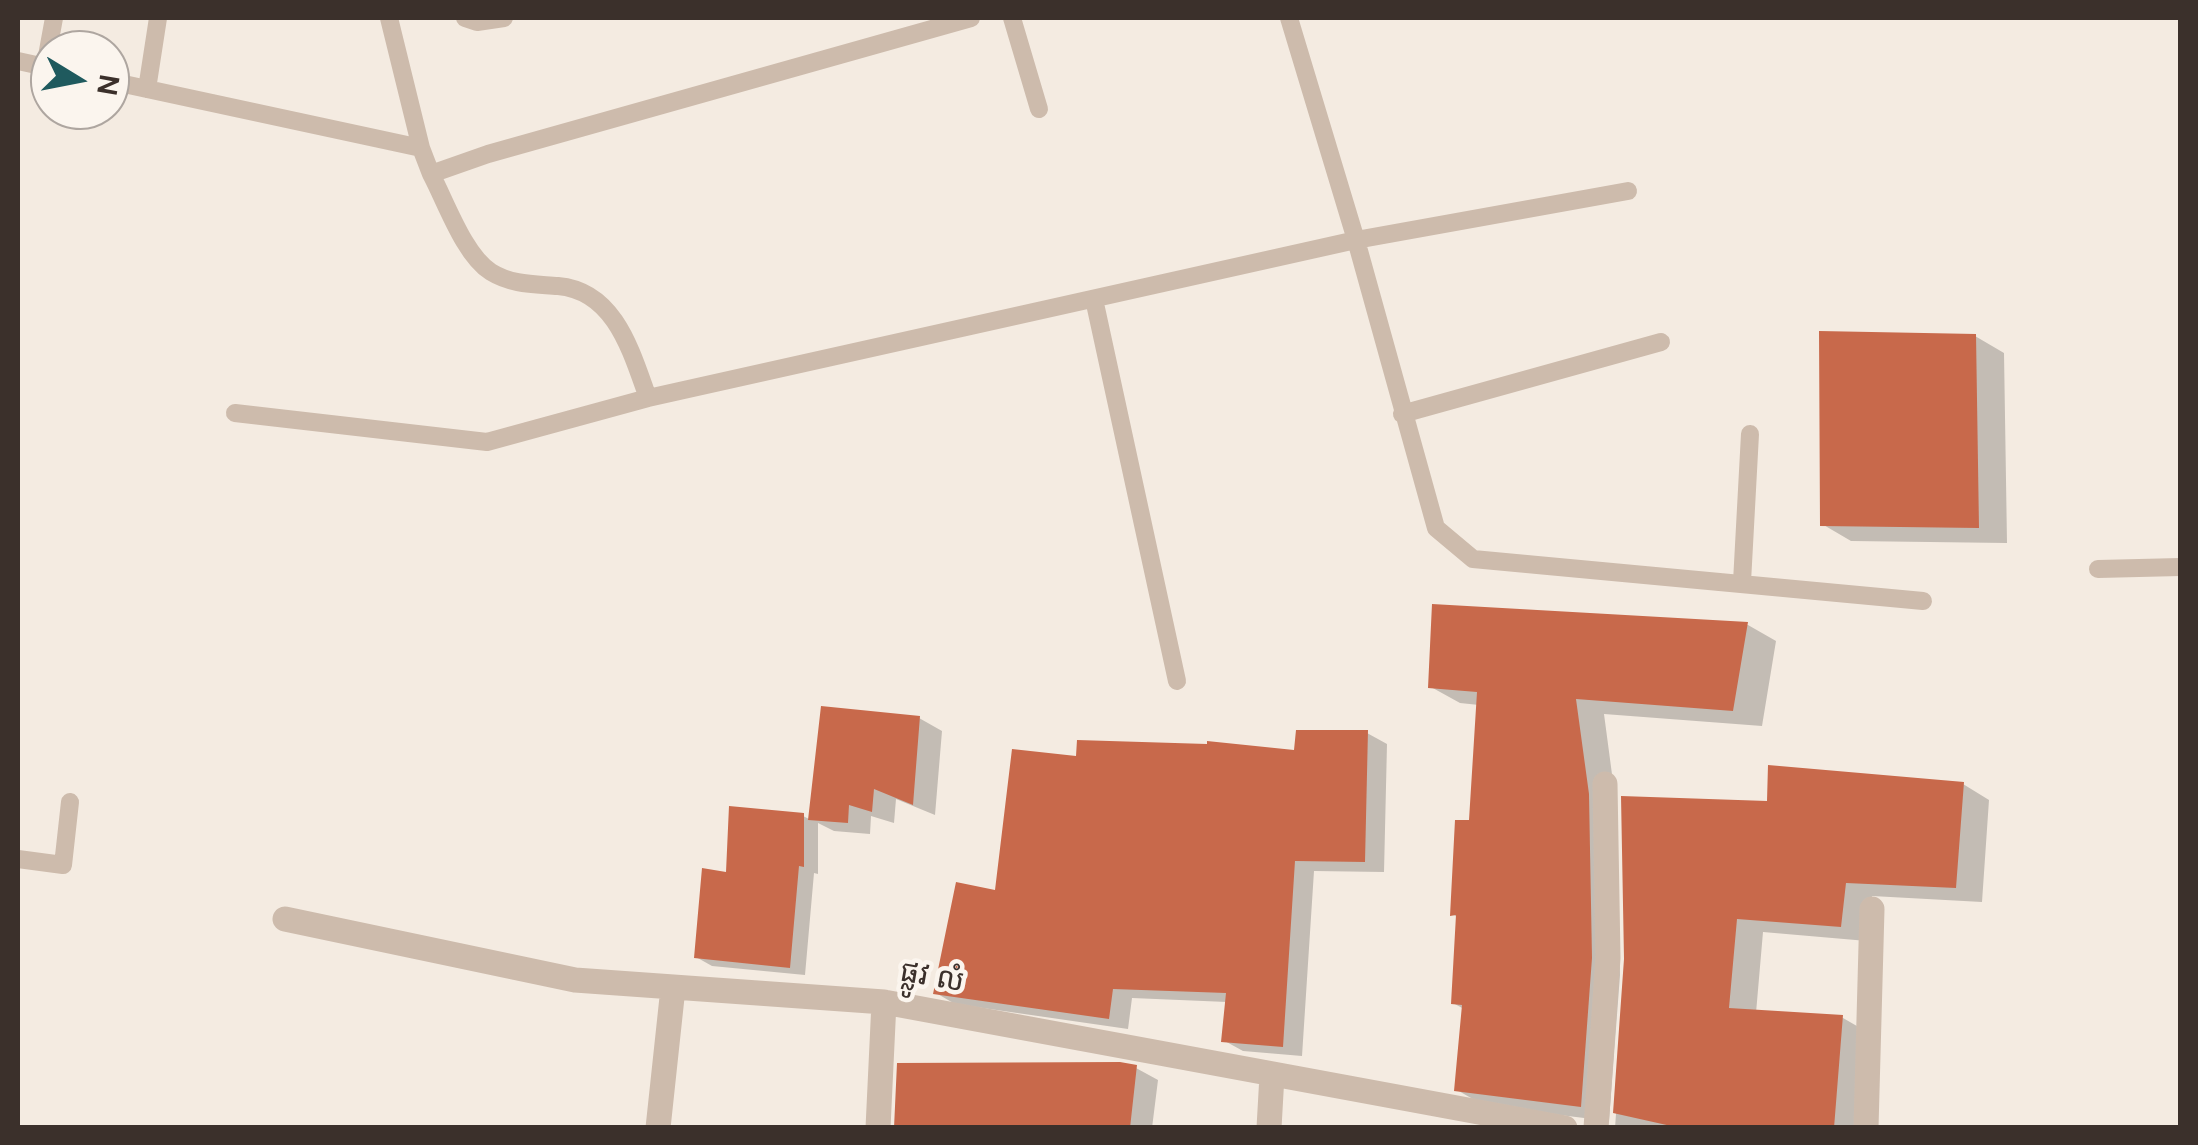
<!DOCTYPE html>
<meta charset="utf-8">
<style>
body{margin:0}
#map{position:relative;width:2198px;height:1145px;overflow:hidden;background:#f4ebe1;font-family:"DM Sans",sans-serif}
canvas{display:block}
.frame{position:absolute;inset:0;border:20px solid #3b302b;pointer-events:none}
.north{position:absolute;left:30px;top:30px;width:100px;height:100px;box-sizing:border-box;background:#fbf5ee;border:2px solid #aea6a0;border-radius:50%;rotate:100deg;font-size:28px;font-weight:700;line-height:40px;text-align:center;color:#3b302b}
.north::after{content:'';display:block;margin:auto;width:35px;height:45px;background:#1f5a5e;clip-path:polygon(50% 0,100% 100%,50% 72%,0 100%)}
</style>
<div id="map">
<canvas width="2198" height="1145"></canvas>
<div class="frame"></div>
<div class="north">N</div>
</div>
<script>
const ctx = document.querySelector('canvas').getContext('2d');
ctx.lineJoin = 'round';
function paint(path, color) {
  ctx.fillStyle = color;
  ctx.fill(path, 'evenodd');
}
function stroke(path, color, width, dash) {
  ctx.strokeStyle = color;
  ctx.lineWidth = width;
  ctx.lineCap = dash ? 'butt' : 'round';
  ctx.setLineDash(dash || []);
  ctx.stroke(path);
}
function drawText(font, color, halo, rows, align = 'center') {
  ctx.font = font + ' "DM Sans","Noto Sans Khmer",sans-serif';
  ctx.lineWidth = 9;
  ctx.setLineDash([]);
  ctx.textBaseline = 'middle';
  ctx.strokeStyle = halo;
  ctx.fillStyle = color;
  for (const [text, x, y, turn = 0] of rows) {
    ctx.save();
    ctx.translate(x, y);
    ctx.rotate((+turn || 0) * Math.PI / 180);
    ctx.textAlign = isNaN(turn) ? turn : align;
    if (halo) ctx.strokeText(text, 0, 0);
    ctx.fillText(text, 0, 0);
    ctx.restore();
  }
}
paint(new Path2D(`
 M 1975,336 L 2004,353 L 2007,543 L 1851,541 L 1822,524 Z
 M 1435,607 L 1748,625 L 1776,641 L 1762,726 L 1604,714 L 1617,812 L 1620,975 L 1609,1121 L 1485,1106 L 1457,1090 L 1464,1009 L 1453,1003 L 1458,918 L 1453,914 L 1472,823 L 1479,705 L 1460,703 L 1431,687 Z
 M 824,708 L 919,718 L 942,731 L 935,815 L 896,799 L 894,823 L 871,816 L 870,834 L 834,831 L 818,823 L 818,874 L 814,873 L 805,975 L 712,966 L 696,957 L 729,874 L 803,816 L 811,820 Z
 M 1367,733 L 1387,744 L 1384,872 L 1314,871 L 1302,1056 L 1243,1051 L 1223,1040 L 1227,1002 L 1132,998 L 1128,1029 L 955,1004 L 936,993 L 1078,759 L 1296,752 Z
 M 1963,784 L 1989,800 L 1982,902 L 1872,896 L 1867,941 L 1763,932 L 1756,1013 L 1843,1018 L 1869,1033 L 1861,1128 L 1615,1128 L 1627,959 L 1769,803 Z
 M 1136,1068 L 1158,1080 L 1152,1128 L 897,1128 Z`), '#0003');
paint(new Path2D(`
 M 1819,331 L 1976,334 L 1979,528 L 1820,526 Z
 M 1432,604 L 1748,622 L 1733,711 L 1576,699 L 1589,794 L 1592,958 L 1581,1107 L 1454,1091 L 1462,1005 L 1451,1004 L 1456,915 L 1450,916 L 1455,820 L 1469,820 L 1477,692 L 1428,688 Z
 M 821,706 L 920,716 L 913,805 L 874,789 L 872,812 L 849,805 L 848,823 L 808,820 Z
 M 1296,730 L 1368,730 L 1365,862 L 1295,861 L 1283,1047 L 1221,1042 L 1226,993 L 1113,989 L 1109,1019 L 933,994 L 956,882 L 995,890 L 1012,749 L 1076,756 L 1077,740 L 1207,744 L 1207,741 L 1294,750 Z
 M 1768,765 L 1964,782 L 1956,888 L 1846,883 L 1841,927 L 1737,919 L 1729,1008 L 1843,1015 L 1834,1128 L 1680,1128 L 1613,1113 L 1624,959 L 1621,796 L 1767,801 Z
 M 729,806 L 804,813 L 804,867 L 799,866 L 790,968 L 694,958 L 702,868 L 726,872 Z
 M 1120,1062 L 1137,1065 L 1130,1128 L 894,1128 L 897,1063 Z`), '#c8694b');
stroke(new Path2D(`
 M 389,18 L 421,148 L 431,174 L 488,154 L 971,18
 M 465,18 L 477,22 L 504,18
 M 1012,18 L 1039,109
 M 1289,18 L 1356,240 L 1436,528 L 1473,559 L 1923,601
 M 18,61 L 50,68
 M 45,67 L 54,18
 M 110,81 L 421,148
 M 147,89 L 158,18
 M 431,174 C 446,202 464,255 491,272 C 512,285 534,284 558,286 C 615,291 631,351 648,398
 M 1094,299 L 1177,681
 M 235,413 L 487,442 L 648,398 L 1356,240 L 1628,191
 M 1402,414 L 1661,342
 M 2098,569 L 2180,567
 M 1742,582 L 1750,434
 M 18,859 L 63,865 L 70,802`), '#cdbbac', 18);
stroke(new Path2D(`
 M 285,919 L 575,980 L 884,1002 L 1565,1128
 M 658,1128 L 673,988
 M 878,1128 L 884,1002
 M 1269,1128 L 1272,1075
 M 1596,1128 L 1608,958 L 1605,784
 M 1866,1128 L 1872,909`), '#cdbbac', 25);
drawText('30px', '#3b302b', '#fbf5ee', [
 ["ផ្លូវ លំ",932,978,10]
]);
</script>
